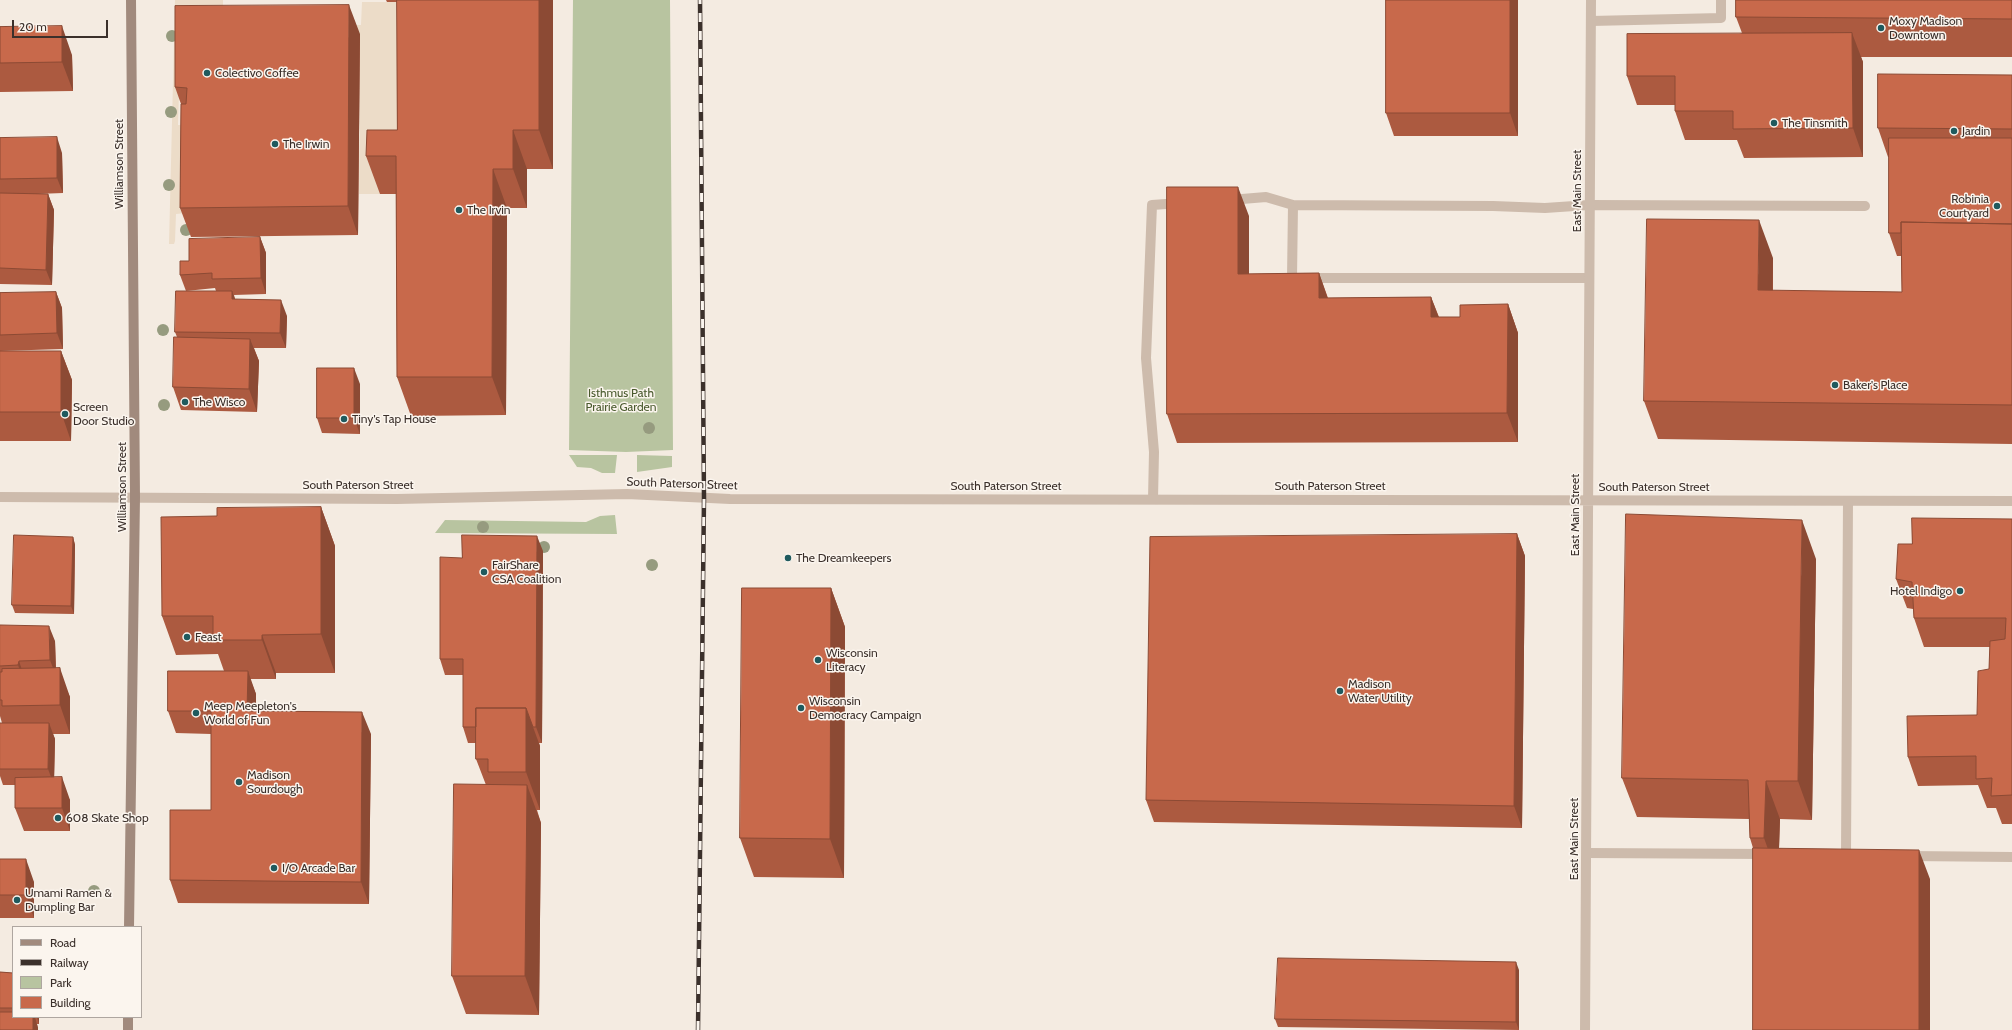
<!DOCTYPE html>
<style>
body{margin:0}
#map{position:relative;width:2012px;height:1030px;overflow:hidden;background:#f4ebe1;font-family:Cabin,sans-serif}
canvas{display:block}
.legend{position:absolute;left:12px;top:926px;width:130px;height:92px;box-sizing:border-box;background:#fbf5ee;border:1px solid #aea6a0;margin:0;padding:5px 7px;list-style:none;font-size:12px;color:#3b302b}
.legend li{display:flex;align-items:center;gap:8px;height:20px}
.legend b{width:20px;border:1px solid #aea6a0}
.scale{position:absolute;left:12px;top:20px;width:96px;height:18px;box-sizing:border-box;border:2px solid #3b302b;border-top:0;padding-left:5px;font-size:12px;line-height:14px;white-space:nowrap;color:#3b302b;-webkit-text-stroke:3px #fbf5ee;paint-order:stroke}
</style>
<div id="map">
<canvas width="2012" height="1030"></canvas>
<ul class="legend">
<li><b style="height:5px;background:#a18a7d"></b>Road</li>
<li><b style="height:5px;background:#3b302b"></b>Railway</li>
<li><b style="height:11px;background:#b8c4a0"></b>Park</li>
<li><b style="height:11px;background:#c8694b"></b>Building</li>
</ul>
<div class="scale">20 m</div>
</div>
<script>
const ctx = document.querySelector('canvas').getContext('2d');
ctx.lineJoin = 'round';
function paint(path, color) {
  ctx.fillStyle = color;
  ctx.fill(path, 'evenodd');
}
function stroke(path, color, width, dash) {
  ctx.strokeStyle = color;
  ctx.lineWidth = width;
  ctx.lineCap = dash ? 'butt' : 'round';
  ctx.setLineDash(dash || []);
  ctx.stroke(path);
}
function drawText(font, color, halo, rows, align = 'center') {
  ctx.font = font + ' Cabin,sans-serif';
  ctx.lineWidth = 3;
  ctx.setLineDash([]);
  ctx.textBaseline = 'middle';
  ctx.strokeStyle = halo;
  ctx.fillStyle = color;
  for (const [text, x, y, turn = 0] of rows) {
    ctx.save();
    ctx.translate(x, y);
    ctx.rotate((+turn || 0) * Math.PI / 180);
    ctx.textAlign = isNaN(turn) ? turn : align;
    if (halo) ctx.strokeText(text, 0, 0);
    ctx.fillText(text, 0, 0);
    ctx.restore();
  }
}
paint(new Path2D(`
 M 573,0 L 670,0 L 673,450 L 626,452 L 569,450 Z
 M 569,455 L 617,455 L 615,473 L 602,473 L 591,468 L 577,467 Z
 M 637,455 L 672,456 L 672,467 L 637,472 Z
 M 615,515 L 617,534 L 435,533 L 445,520 L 586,522 L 600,516 Z`), '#b8c4a0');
paint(new Path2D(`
 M 175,0 L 223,0 L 223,25 L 361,25 L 362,2 L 411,2 L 410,194 L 359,194 L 360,34 L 179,93 L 178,125 L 197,125 L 180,160 L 180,209 L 184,209 L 187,213 L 176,214 L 175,241 L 174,244 L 169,244 Z`), '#ecdcc8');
stroke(new Path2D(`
 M 1591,21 L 1721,18 L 1721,0
 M 1230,200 L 1266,197 L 1293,205
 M 1589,278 L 1292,278 L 1293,205 L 1493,206 L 1545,208 L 1589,205 L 1865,206
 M 1153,499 L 1154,452 L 1146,358 L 1152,205 L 1180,203
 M 1587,853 L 1767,854
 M 1846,854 L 1848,501
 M 1909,856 L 2012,857`), '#cdbbac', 10);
stroke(new Path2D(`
 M 0,497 L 397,499 L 627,494 L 730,499 L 2012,501
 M 1585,1030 L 1591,0`), '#cdbbac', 10);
stroke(new Path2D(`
 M 129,927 L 135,497 L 131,0
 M 128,1030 L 128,1017`), '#a18a7d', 10);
const rail = new Path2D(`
 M 698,1030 L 704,498 L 700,0`);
stroke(rail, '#3b302b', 4.5);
stroke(rail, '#fbf5ee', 3, [9]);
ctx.fillStyle = '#969b7f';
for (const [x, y] of [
 [172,36],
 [171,112],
 [169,185],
 [186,230],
 [163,330],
 [164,405],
 [649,428],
 [483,527],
 [544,547],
 [652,565],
 [94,891]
]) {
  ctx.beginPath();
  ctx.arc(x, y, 6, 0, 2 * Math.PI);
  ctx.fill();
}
paint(new Path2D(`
 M 386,0 L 553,0 L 553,169 L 527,169 L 527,208 L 507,208 L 506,415 L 411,416 L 397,377 L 396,194 L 380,194 L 366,156 L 397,130 L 397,2 L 387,2 Z
 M 1386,0 L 1518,0 L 1518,136 L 1394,136 L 1386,113 Z
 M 2012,0 L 2012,57 L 1861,57 L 1863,62 L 1863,157 L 1744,158 L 1737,140 L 1685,140 L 1675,111 L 1675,105 L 1637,105 L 1627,76 L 1742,33 L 1736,17 Z
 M 0,27 L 72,55 L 73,91 L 0,92 Z
 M 360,34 L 358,235 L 191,237 L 180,208 L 181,104 L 175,87 Z
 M 2012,75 L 2012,444 L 1658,439 L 1644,401 L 1773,258 L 1773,291 L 1902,292 L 1901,256 L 1897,256 L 1889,233 L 1889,157 L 1888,157 L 1878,128 Z
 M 0,138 L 62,153 L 63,193 L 37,194 L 48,194 L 54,210 L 52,285 L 0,284 Z
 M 1249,216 L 1249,274 L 1319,273 L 1328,298 L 1431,297 L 1439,317 L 1460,317 L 1508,304 L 1518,333 L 1518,442 L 1177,443 L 1167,414 Z
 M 260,237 L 266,253 L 266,294 L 234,295 L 235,299 L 287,316 L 286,348 L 254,348 L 259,361 L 257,412 L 181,410 L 173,387 L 177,337 L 175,332 L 216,291 L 215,288 L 186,291 L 180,275 L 189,261 Z
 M 56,292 L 62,308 L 63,349 L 0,351 L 0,293 Z
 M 0,351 L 61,351 L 72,380 L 71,441 L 0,441 Z
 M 360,384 L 360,434 L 322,433 L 317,418 Z
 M 321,507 L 335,546 L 335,673 L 276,673 L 276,679 L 250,679 L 256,694 L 256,711 L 371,734 L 369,904 L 178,903 L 170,880 L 211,810 L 211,734 L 176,733 L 168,711 L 224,671 L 218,654 L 176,655 L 162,616 L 217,516 Z
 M 2012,519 L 2012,824 L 2002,824 L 1996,808 L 1987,808 L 1978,785 L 1918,786 L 1908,757 L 1977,715 L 1989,669 L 1990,647 L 1924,647 L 1914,618 L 1913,609 L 1907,608 L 1896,579 L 1912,544 Z
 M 1517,534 L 1525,556 L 1522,828 L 1154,822 L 1146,800 Z
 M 73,537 L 75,545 L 74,614 L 15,613 L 12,605 Z
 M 543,551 L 542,743 L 539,743 L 540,746 L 540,810 L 537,810 L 541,823 L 539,1015 L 466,1014 L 452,976 L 486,785 L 476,759 L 476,743 L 468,743 L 463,727 L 463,675 L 445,675 L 440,659 L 462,558 Z
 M 1816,559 L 1812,820 L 1780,819 L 1779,848 L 1930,879 L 1753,848 L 1750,838 L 1749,819 L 1637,817 L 1622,778 Z
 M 831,588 L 845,627 L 844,878 L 754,877 L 740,838 Z
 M 0,625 L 55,641 L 56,668 L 70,697 L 70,734 L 53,734 L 55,739 L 54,777 L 70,800 L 70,831 L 24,831 L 15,808 L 15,785 L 3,785 L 0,776 L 0,723 L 2,723 L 0,716 Z
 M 0,859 L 34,882 L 34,918 L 0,918 Z
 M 1519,970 L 1519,1030 L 1278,1027 L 1275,1019 Z
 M 0,972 L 13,973 L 13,1017 L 39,1017 L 39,1024 L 37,1024 L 38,1028 L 0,1030 Z`), '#ac5a40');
paint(new Path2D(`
 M 539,0 L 553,0 L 553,169 L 539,130 Z
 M 1510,0 L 1518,0 L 1518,136 L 1510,113 Z
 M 349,5 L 360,34 L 358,235 L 348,206 Z
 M 62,26 L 72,55 L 73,91 L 62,62 Z
 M 1852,33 L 1863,62 L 1863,157 L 1853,128 Z
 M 513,130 L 527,169 L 527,208 L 513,169 Z
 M 57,137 L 62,153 L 63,193 L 57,178 Z
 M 493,169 L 507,208 L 506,415 L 492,377 Z
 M 1238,187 L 1249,216 L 1249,303 L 1238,274 Z
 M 48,194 L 54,210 L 52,285 L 46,270 Z
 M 1759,220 L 1773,258 L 1772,329 L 1758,290 Z
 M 260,237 L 266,253 L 266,294 L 261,278 Z
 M 1319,273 L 1329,302 L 1319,298 Z
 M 232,291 L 238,307 L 232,299 Z
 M 56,292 L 62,308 L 63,349 L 57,333 Z
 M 1431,297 L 1442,326 L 1431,317 Z
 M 281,300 L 287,316 L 286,348 L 280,333 Z
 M 1508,304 L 1518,333 L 1518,442 L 1507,413 Z
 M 250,339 L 259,361 L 257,412 L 249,389 Z
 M 61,351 L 72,380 L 71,441 L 61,412 Z
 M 354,368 L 360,384 L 360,434 L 354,418 Z
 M 321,507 L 335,546 L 335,673 L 321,634 Z
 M 1802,520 L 1816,559 L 1812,820 L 1798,781 Z
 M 1517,534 L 1525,556 L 1522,828 L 1514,806 Z
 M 537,536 L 543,551 L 542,743 L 536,727 Z
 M 73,537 L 75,545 L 74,614 L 71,606 Z
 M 831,588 L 845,627 L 844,878 L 830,839 Z
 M 49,626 L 55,641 L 56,676 L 50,660 Z
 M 262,635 L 276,673 L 276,679 L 262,640 Z
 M 19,661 L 24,676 L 24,681 L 18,665 Z
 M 60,668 L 70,697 L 70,734 L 60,705 Z
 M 248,671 L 256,694 L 256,734 L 247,711 Z
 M 526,708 L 540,746 L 540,810 L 526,772 Z
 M 362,712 L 371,734 L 369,904 L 361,882 Z
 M 49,723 L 55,739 L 54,785 L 48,769 Z
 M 62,777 L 70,800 L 70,831 L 62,808 Z
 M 1766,781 L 1780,819 L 1778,877 L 1764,838 Z
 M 527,785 L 541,823 L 539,1015 L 525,976 Z
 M 1919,850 L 1930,879 L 1930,1030 L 1919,1030 Z
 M 26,859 L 34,882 L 34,918 L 26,895 Z
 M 1516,962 L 1519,970 L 1519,1030 L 1516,1022 Z
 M 33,1017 L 35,1017 L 38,1028 L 38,1030 L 33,1030 Z
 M 37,1017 L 39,1017 L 39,1024 Z`), '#8c4a34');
const building = new Path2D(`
 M 397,0 L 539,0 L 539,130 L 513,130 L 513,169 L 493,169 L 492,377 L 397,377 L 396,156 L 366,156 L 367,130 L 397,130 Z
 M 1386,0 L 1510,0 L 1510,113 L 1386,113 Z
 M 1736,0 L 2012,0 L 2012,19 L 1736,17 Z
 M 349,5 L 348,206 L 180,208 L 181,104 L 186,104 L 187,88 L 175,87 L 175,6 Z
 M 62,26 L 62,62 L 0,63 L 0,27 Z
 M 1852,33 L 1853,128 L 1733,129 L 1733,111 L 1675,111 L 1675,76 L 1627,76 L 1627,34 Z
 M 1878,74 L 2012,75 L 2012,129 L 1878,128 Z
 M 57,137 L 57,178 L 0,179 L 0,138 Z
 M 1889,138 L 2012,138 L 2012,224 L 1901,222 L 1901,233 L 1889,233 Z
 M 1167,187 L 1238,187 L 1238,274 L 1319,273 L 1319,298 L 1431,297 L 1431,317 L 1460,317 L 1460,305 L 1508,304 L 1507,413 L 1167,414 Z
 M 0,193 L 48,194 L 46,270 L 0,268 Z
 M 1647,219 L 1759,220 L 1758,290 L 1902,292 L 1901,222 L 2012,224 L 2012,405 L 1644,401 Z
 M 260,237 L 261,278 L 212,279 L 212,273 L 180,275 L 180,261 L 189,261 L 189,239 Z
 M 176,291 L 232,291 L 232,299 L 281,300 L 280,333 L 175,332 Z
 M 56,292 L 57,333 L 0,335 L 0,293 Z
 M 174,337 L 250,339 L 249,389 L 173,387 Z
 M 0,351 L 61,351 L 61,412 L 0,412 Z
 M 317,368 L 354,368 L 354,418 L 317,418 Z
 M 321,507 L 321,634 L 262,635 L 262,640 L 213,640 L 213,616 L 162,616 L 161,517 L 217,516 L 217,508 Z
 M 1626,514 L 1802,520 L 1798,781 L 1766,781 L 1764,838 L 1750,838 L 1748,780 L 1622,778 Z
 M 1912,518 L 2012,519 L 2012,795 L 1991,796 L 1992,778 L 1976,779 L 1976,756 L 1908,757 L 1907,716 L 1977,715 L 1978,671 L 1989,669 L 1990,641 L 2005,639 L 2006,618 L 1914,618 L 1912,582 L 1896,579 L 1898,544 L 1912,544 Z
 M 1517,534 L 1514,806 L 1146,800 L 1150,537 Z
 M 14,535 L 73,537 L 71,606 L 12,605 Z
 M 462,535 L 537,536 L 536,727 L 533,727 L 526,708 L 476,708 L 476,727 L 463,727 L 463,659 L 440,659 L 440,557 L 462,558 Z
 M 742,588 L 831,588 L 830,839 L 740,838 Z
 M 0,625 L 49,626 L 50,660 L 19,661 L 18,665 L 0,666 Z
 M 60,668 L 60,705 L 2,706 L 2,700 L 0,700 L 0,672 L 2,672 L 2,669 Z
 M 168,671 L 248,671 L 247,711 L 362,712 L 361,882 L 170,880 L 170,810 L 211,810 L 211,711 L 168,711 Z
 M 476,708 L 526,708 L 526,772 L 488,772 L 488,759 L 476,759 Z
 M 0,723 L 49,723 L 48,769 L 0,769 Z
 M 62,777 L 62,808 L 15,808 L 15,778 Z
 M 454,784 L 527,785 L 525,976 L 452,976 Z
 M 1753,848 L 1919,850 L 1919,1030 L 1753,1030 Z
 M 0,859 L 26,859 L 26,895 L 0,895 Z
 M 1278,958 L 1516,962 L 1516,1022 L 1275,1019 Z
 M 0,972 L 13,973 L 13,1008 L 0,1008 Z
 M 0,1012 L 13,1012 L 13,1017 L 33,1017 L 33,1030 L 0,1030 Z`);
paint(building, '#c8694b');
stroke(building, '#8c4a34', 1);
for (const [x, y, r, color] of [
 [1881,28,4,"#1f5a5e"],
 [207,73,4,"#1f5a5e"],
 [1774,123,4,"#1f5a5e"],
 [1954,131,4,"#1f5a5e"],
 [275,144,4,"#1f5a5e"],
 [1997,206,4,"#1f5a5e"],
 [459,210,4,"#1f5a5e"],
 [1835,385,4,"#1f5a5e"],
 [185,402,4,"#1f5a5e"],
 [65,414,4,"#1f5a5e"],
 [344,419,4,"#1f5a5e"],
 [788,558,4,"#1f5a5e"],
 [484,572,4,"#1f5a5e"],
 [1960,591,4,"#1f5a5e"],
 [187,637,4,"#1f5a5e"],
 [818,660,4,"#1f5a5e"],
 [1340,691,4,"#1f5a5e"],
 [801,708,4,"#1f5a5e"],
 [196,713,4,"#1f5a5e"],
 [239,782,4,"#1f5a5e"],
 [58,818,4,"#1f5a5e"],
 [274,868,4,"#1f5a5e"],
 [17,900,4,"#1f5a5e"]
]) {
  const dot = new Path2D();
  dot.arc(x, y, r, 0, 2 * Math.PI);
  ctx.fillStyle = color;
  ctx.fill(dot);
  stroke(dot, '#fbf5ee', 1.5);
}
drawText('12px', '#3b302b', '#fbf5ee', [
 ["Moxy Madison",1889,21],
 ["Downtown",1889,35],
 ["Colectivo Coffee",215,73],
 ["The Tinsmith",1782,123],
 ["Jardin",1962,131],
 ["The Irwin",283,144],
 ["Robinia",1989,199,"right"],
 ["Courtyard",1989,213,"right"],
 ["The Irvin",467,210],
 ["Baker's Place",1843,385],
 ["The Wisco",193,402],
 ["Screen",73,407],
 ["Door Studio",73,421],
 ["Tiny's Tap House",352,419],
 ["The Dreamkeepers",796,558],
 ["FairShare",492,565],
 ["CSA Coalition",492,579],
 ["Hotel Indigo",1952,591,"right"],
 ["Feast",195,637],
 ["Wisconsin",826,653],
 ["Literacy",826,667],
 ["Madison",1348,684],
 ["Water Utility",1348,698],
 ["Wisconsin",809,701],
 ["Democracy Campaign",809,715],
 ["Meep Meepleton's",204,706],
 ["World of Fun",204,720],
 ["Madison",247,775],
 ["Sourdough",247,789],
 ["608 Skate Shop",66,818],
 ["I/O Arcade Bar",282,868],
 ["Umami Ramen &",25,893],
 ["Dumpling Bar",25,907]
], 'left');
drawText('12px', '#3b302b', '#fbf5ee', [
 ["Williamson Street",119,164,-90],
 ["East Main Street",1577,191,-90],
 ["South Paterson Street",682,484,2],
 ["South Paterson Street",358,485],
 ["South Paterson Street",1006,486],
 ["South Paterson Street",1330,486],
 ["Williamson Street",122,487,-90],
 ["South Paterson Street",1654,487],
 ["East Main Street",1575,515,-90],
 ["East Main Street",1574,839,-90]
]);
drawText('12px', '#4a5a2e', '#fbf5ee', [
 ["Isthmus Path",621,393],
 ["Prairie Garden",621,407]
]);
</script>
